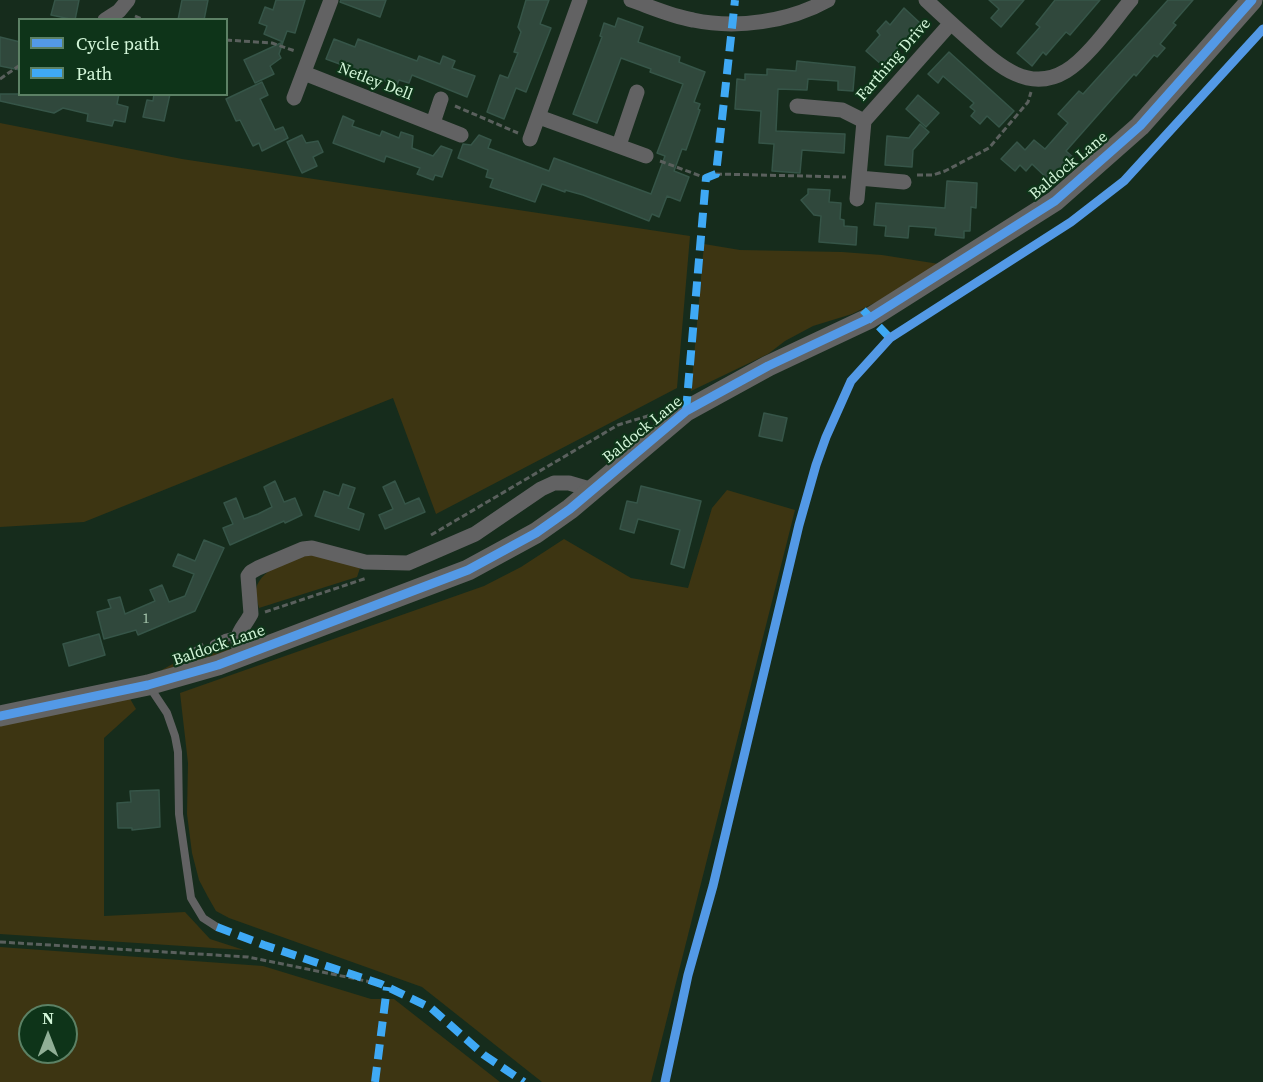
<!DOCTYPE html>
<style>
body{margin:0}
#map{position:relative;width:1263px;height:1082px;overflow:hidden;background:#162c1c;font-family:"Source Serif 4",serif}
canvas{display:block}
.legend{position:absolute;left:18px;top:18px;width:210px;height:78px;box-sizing:border-box;background:#0e3419;border:2px solid #5c8165;margin:0;padding:8px 10px;list-style:none;font-size:18px;color:#d2f5d8}
.legend li{display:flex;align-items:center;gap:12px;height:30px}
.legend b{width:30px;border:2px solid #5c8165}
.north{position:absolute;left:18px;top:1004px;width:60px;height:60px;box-sizing:border-box;background:#0e3419;border:2px solid #5c8165;border-radius:50%;rotate:0deg;font-size:16px;font-weight:700;line-height:24px;text-align:center;color:#d2f5d8}
.north::after{content:'';display:block;margin:auto;width:21px;height:27px;background:#90af96;clip-path:polygon(50% 0,100% 100%,50% 72%,0 100%)}
</style>
<div id="map">
<canvas width="1263" height="1082"></canvas>
<ul class="legend">
<li><b style="height:8px;background:#5399e6"></b>Cycle path</li>
<li><b style="height:8px;background:#3fa9f5"></b>Path</li>
</ul>
<div class="north">N</div>
</div>
<script>
const ctx = document.querySelector('canvas').getContext('2d');
ctx.lineJoin = 'round';
function paint(path, color) {
  ctx.fillStyle = color;
  ctx.fill(path, 'evenodd');
}
function stroke(path, color, width, dash) {
  ctx.strokeStyle = color;
  ctx.lineWidth = width;
  ctx.lineCap = dash ? 'butt' : 'round';
  ctx.setLineDash(dash || []);
  ctx.stroke(path);
}
function drawText(font, color, halo, rows, align = 'center') {
  ctx.font = font + ' "Source Serif 4",serif';
  ctx.lineWidth = 4.5;
  ctx.setLineDash([]);
  ctx.textBaseline = 'middle';
  ctx.strokeStyle = halo;
  ctx.fillStyle = color;
  for (const [text, x, y, turn = 0] of rows) {
    ctx.save();
    ctx.translate(x, y);
    ctx.rotate((+turn || 0) * Math.PI / 180);
    ctx.textAlign = isNaN(turn) ? turn : align;
    if (halo) ctx.strokeText(text, 0, 0);
    ctx.fillText(text, 0, 0);
    ctx.restore();
  }
}
paint(new Path2D(`
 M 0,123 L 182,159 L 690,236 L 677,388 L 436,514 L 393,398 L 84,522 L 0,527 Z
 M 704,244 L 740,250 L 842,252 L 882,255 L 939,264 L 893,294 L 852,314 L 813,326 L 785,341 L 768,354 L 691,391 Z
 M 727,490 L 795,510 L 651,1082 L 542,1082 L 422,987 L 229,918 L 216,911 L 208,897 L 199,880 L 192,853 L 187,814 L 188,763 L 180,693 L 484,586 L 521,567 L 564,539 L 631,578 L 688,588 L 712,508 Z
 M 312,552 L 361,565 L 357,577 L 259,608 C 258,603 255,594 256,589 C 261,567 294,560 312,552 Z
 M 227,642 L 231,646 L 227,653 L 160,671 L 203,647 L 208,653 Z
 M 129,697 L 136,709 L 104,738 L 104,916 L 185,912 L 210,939 L 244,950 L 0,934 L 0,723 Z
 M 0,947 L 263,966 L 371,999 L 394,999 L 500,1082 L 0,1082 ZM 30,1016 L 66,1016 L 66,1052 L 30,1052 Z`), '#3d3512');
const building = new Path2D(`
 M 55,0 L 79,0 L 75,20 L 51,15 Z
 M 182,0 L 208,0 L 204,20 L 178,20 Z
 M 276,0 L 305,0 L 295,33 L 287,31 L 283,42 L 264,34 L 267,26 L 259,23 L 265,7 L 273,10 Z
 M 341,0 L 386,0 L 380,17 L 340,2 Z
 M 526,0 L 549,0 L 540,24 L 551,28 L 526,92 L 516,88 L 504,119 L 487,112 L 500,75 L 508,78 L 518,53 L 514,52 L 521,32 L 518,27 Z
 M 989,0 L 1024,0 L 1001,27 L 991,18 L 999,9 Z
 M 1055,0 L 1100,0 L 1070,35 L 1066,32 L 1046,55 L 1043,52 L 1032,66 L 1017,53 L 1040,27 L 1036,24 Z
 M 1168,0 L 1193,0 L 1173,23 L 1176,25 L 1160,44 L 1165,48 L 1157,57 L 1154,55 L 1136,76 L 1134,74 L 1066,151 L 1074,158 L 1052,183 L 1032,164 L 1026,171 L 1020,165 L 1015,171 L 1001,159 L 1017,142 L 1025,150 L 1034,140 L 1045,149 L 1068,123 L 1058,114 L 1079,91 L 1083,94 Z
 M 904,8 L 920,23 L 882,65 L 866,51 L 880,35 L 877,31 L 886,21 L 890,25 Z
 M 618,18 L 643,27 L 638,42 L 680,57 L 679,62 L 705,72 L 694,102 L 700,104 L 698,109 L 700,110 L 686,150 L 682,149 L 674,171 L 689,177 L 680,201 L 667,196 L 659,217 L 652,214 L 649,221 L 583,195 L 565,190 L 565,192 L 542,184 L 535,202 L 490,187 L 493,179 L 486,177 L 488,170 L 458,158 L 463,144 L 471,145 L 479,135 L 491,140 L 488,148 L 549,171 L 554,158 L 651,194 L 665,156 L 657,153 L 683,84 L 650,72 L 651,69 L 621,58 L 597,123 L 573,114 L 602,37 L 600,36 L 604,23 L 615,27 Z
 M 0,37 L 20,42 L 20,70 L 0,66 Z
 M 334,39 L 355,47 L 358,39 L 417,61 L 419,56 L 440,64 L 443,56 L 455,61 L 452,68 L 475,76 L 467,97 L 412,75 L 409,83 L 399,80 L 397,85 L 326,59 Z
 M 283,42 L 279,54 L 281,58 L 270,66 L 274,74 L 255,83 L 244,60 Z
 M 949,52 L 1014,111 L 999,127 L 987,116 L 980,124 L 971,116 L 975,111 L 970,107 L 974,103 L 943,76 L 938,83 L 928,74 Z
 M 797,61 L 855,67 L 853,91 L 838,90 L 838,81 L 808,79 L 807,90 L 778,89 L 776,131 L 845,134 L 844,153 L 802,150 L 800,173 L 772,171 L 774,144 L 759,143 L 761,111 L 735,109 L 737,79 L 745,80 L 745,74 L 767,75 L 767,69 L 796,71 Z
 M 262,82 L 268,95 L 260,99 L 275,130 L 283,127 L 288,138 L 262,151 L 259,143 L 253,146 L 240,120 L 236,121 L 226,99 Z
 M 0,94 L 119,94 L 117,104 L 128,107 L 125,122 L 114,120 L 112,126 L 87,121 L 88,114 L 63,108 L 54,113 L 0,101 Z
 M 154,94 L 170,94 L 164,121 L 143,117 L 147,100 L 153,101 Z
 M 918,95 L 939,113 L 926,127 L 906,109 Z
 M 343,116 L 354,121 L 352,126 L 380,136 L 382,131 L 399,138 L 401,132 L 413,136 L 412,148 L 433,156 L 441,146 L 452,150 L 442,177 L 435,175 L 433,180 L 417,174 L 420,168 L 386,156 L 384,162 L 333,143 Z
 M 920,124 L 929,132 L 913,150 L 912,167 L 885,165 L 887,136 L 909,138 Z
 M 302,135 L 306,143 L 318,141 L 323,152 L 313,157 L 317,166 L 302,173 L 287,142 Z
 M 947,181 L 977,183 L 976,208 L 971,207 L 970,231 L 964,231 L 964,238 L 935,235 L 936,228 L 909,226 L 908,238 L 885,236 L 886,226 L 874,225 L 876,203 L 945,208 Z
 M 808,189 L 830,190 L 829,202 L 841,203 L 840,219 L 844,220 L 844,226 L 857,227 L 856,245 L 819,242 L 821,216 L 814,215 L 801,200 L 808,194 Z
 M 764,413 L 787,418 L 782,441 L 759,436 Z
 M 275,481 L 284,502 L 295,498 L 302,515 L 285,523 L 284,521 L 230,545 L 223,528 L 233,524 L 224,503 L 236,498 L 244,519 L 258,514 L 272,507 L 264,487 Z
 M 395,481 L 405,504 L 419,498 L 425,512 L 385,529 L 379,515 L 393,509 L 383,487 Z
 M 343,484 L 355,488 L 348,508 L 364,514 L 359,530 L 315,516 L 324,491 L 339,496 Z
 M 641,486 L 701,501 L 684,568 L 671,564 L 680,530 L 638,519 L 634,533 L 620,529 L 627,501 L 637,503 Z
 M 204,540 L 224,548 L 195,611 L 138,635 L 136,630 L 104,639 L 97,612 L 111,608 L 108,600 L 120,597 L 125,614 L 155,601 L 150,590 L 162,585 L 169,602 L 185,596 L 194,574 L 173,566 L 178,554 L 195,561 Z
 M 99,634 L 105,655 L 69,666 L 63,644 Z
 M 159,790 L 160,827 L 132,830 L 132,828 L 118,828 L 117,803 L 131,802 L 130,791 Z`);
paint(building, '#30483c');
stroke(building, '#365548', 1.5);
stroke(new Path2D(`
 M 135,16 L 144,20
 M 226,40 L 272,43 L 295,51
 M 0,79 L 20,65
 M 455,106 L 518,133
 M 660,161 L 706,178
 M 716,174 L 846,177
 M 917,175 L 933,175 L 945,171 L 989,148 L 1028,102 L 1031,92
 M 431,535 L 618,425 L 651,415
 M 265,612 L 367,578
 M 185,654 L 203,644
 M 0,942 L 248,957 L 381,984`), '#5a605d', 3, [6, 3]);
stroke(new Path2D(`
 M 214,644 L 225,638 L 238,635
 M 149,686 L 167,713 L 175,736 L 178,752 L 179,814 L 191,898 L 203,918 L 217,927`), '#626263', 8);
stroke(new Path2D(`
 M 631,0 C 651,7 671,16 693,20 C 736,29 789,22 828,0
 M 926,0 C 941,14 955,27 970,40 C 997,64 1028,94 1066,71 C 1088,58 1114,20 1131,0
 M 105,20 L 119,11 L 128,0
 M 304,73 L 461,135
 M 294,98 L 331,0
 M 797,106 L 842,110 L 864,121
 M 539,117 L 646,156
 M 433,123 L 441,99
 M 530,139 L 580,0
 M 619,145 L 637,92
 M 859,178 L 904,182
 M 857,199 L 864,121 L 951,23
 M 241,656 C 234,631 240,634 251,614 L 248,576 L 251,572 L 258,568 L 303,549 L 312,548 L 365,562 L 408,563 L 475,534 L 541,489 L 554,483 L 569,483 L 593,490`), '#626263', 15);
stroke(new Path2D(`
 M 0,716 L 148,685 L 218,665 L 468,570 L 536,533 L 570,509 L 686,411 L 768,366 L 870,318 L 1055,201 L 1140,126 L 1252,0`), '#626363', 21);
stroke(new Path2D(`
 M 863,310 L 890,338
 M 686,411 L 706,178 L 716,174 L 735,0
 M 217,927 L 264,945 L 381,984 L 431,1008 L 484,1055 L 524,1082
 M 375,1082 L 387,987`), '#3fa9f5', 8, [15, 8]);
stroke(new Path2D(`
 M 0,716 L 148,685 L 218,665 L 468,570 L 536,533 L 570,509 L 686,411 L 768,366 L 870,318 L 1055,201 L 1140,126 L 1252,0
 M 665,1082 L 688,975 L 713,886 L 799,525 L 816,465 L 826,437 L 851,381 L 890,338 L 1071,222 L 1124,181 L 1263,29`), '#5399e6', 9);
drawText('14px', '#aacab1', null, [
 ["1",146,619]
]);
drawText('16px', '#d2f5d8', '#0e3419', [
 ["Farthing Drive",894,60,-49],
 ["Netley Dell",375,82,21],
 ["Baldock Lane",1069,166,-40],
 ["Baldock Lane",643,430,-39],
 ["Baldock Lane",219,646,-19]
]);
</script>
